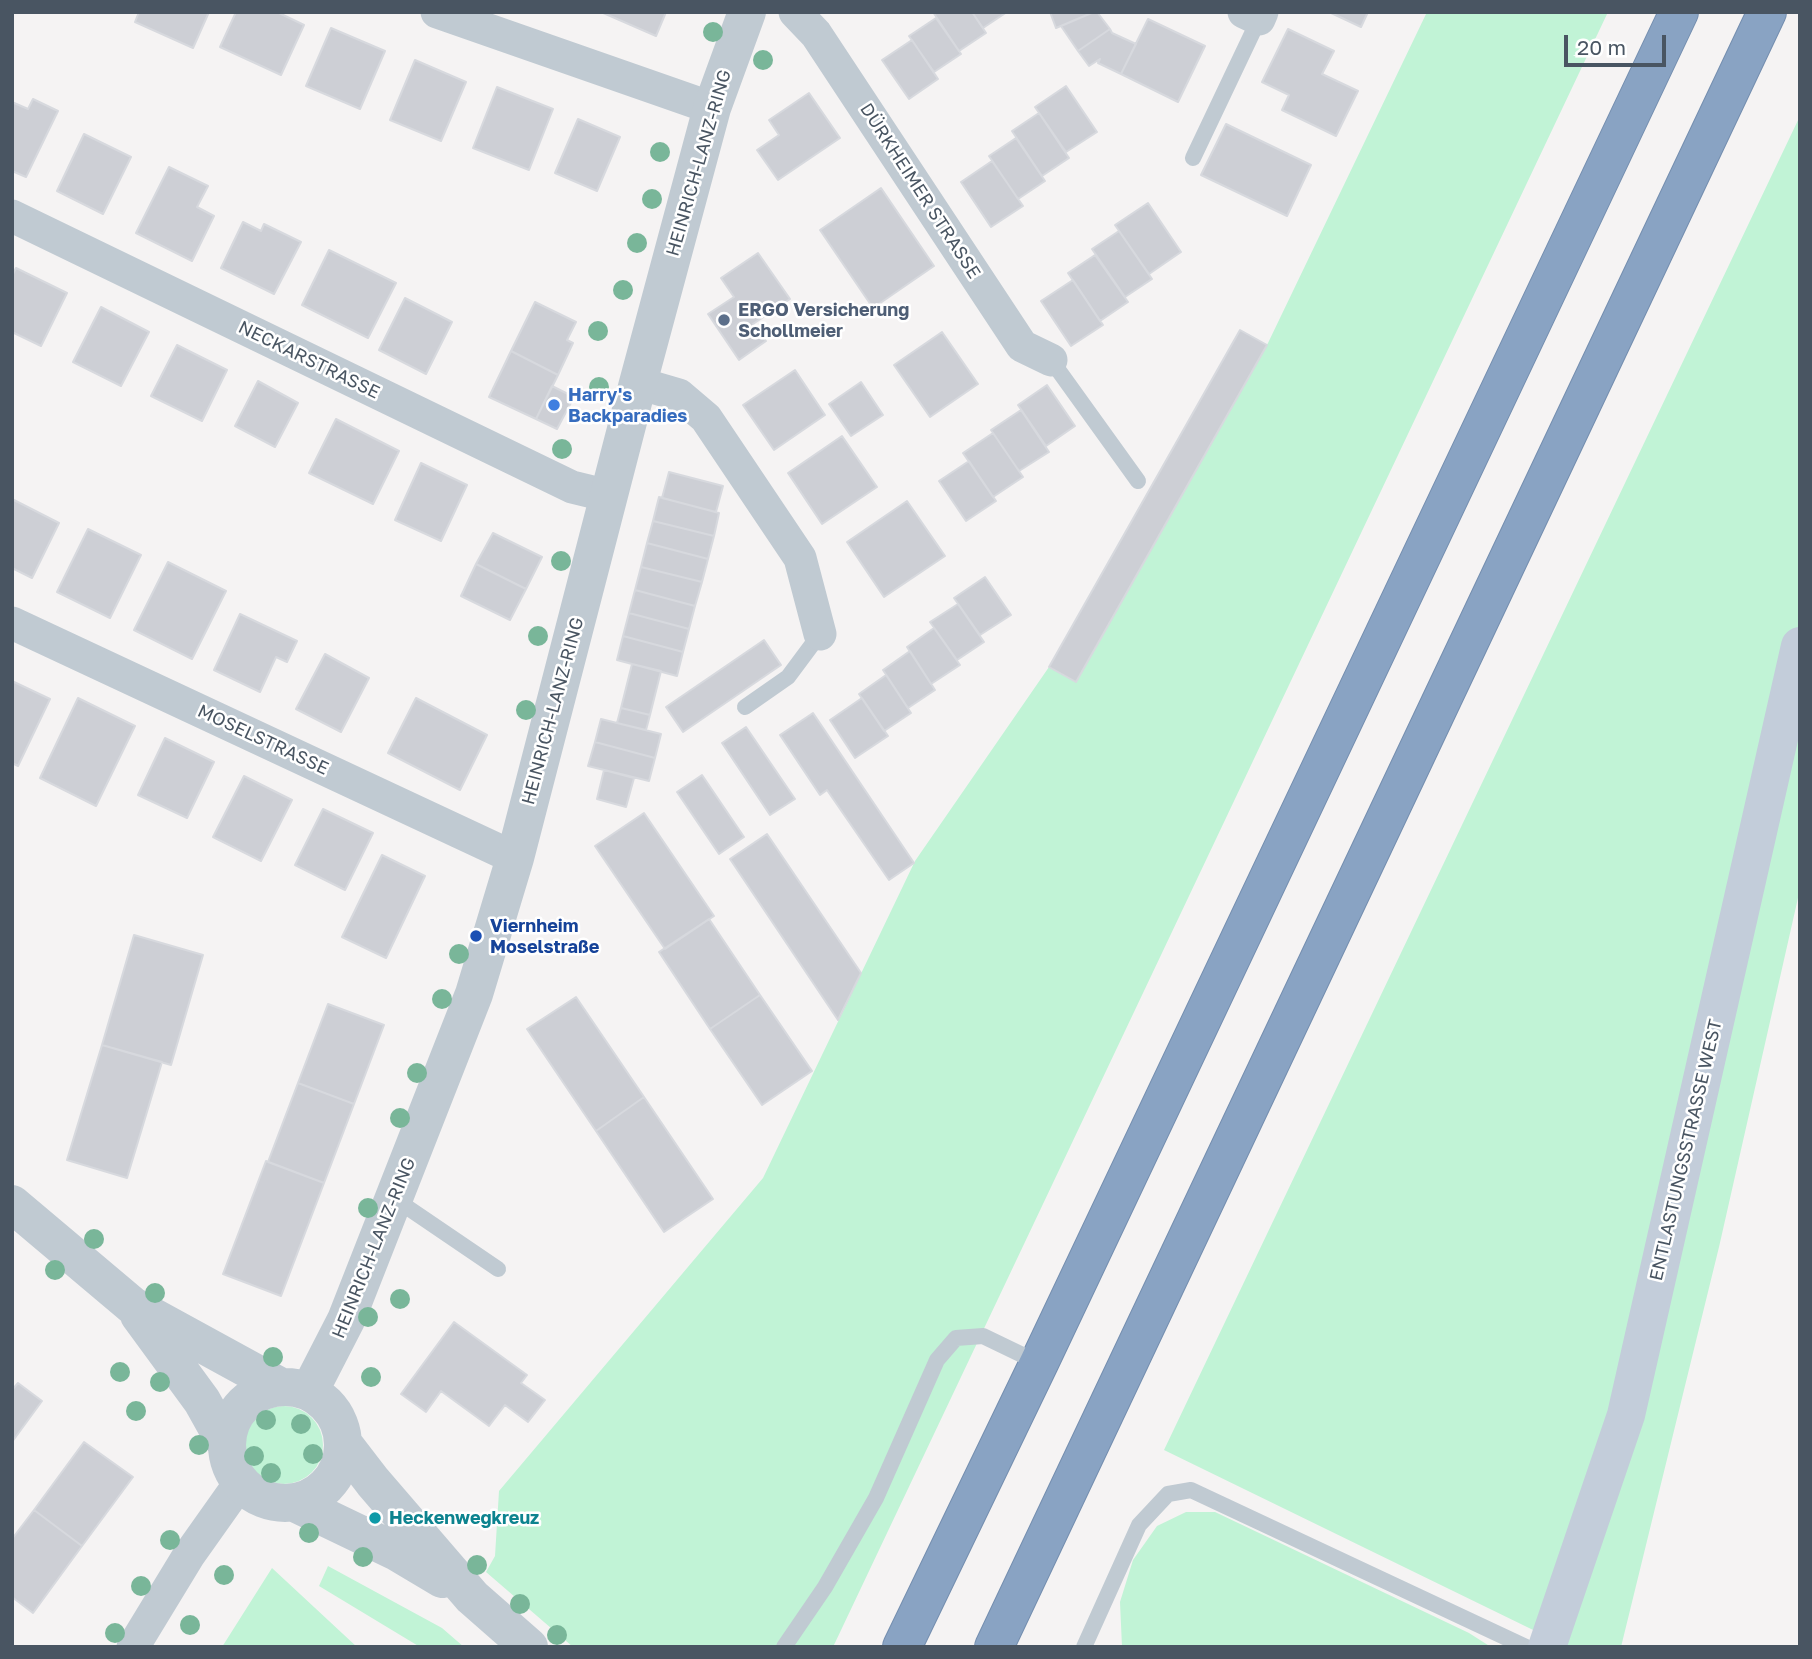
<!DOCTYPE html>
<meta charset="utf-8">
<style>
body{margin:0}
#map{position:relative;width:1812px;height:1659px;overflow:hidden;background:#f5f3f3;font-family:"Golos Text",sans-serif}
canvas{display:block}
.frame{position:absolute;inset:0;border:14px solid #495562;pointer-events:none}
.scale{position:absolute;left:1564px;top:35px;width:102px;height:32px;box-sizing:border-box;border:4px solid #495562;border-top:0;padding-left:9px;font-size:21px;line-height:24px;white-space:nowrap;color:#495562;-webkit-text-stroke:5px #fff;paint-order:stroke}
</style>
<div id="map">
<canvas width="1812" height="1659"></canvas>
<div class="frame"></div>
<div class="scale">20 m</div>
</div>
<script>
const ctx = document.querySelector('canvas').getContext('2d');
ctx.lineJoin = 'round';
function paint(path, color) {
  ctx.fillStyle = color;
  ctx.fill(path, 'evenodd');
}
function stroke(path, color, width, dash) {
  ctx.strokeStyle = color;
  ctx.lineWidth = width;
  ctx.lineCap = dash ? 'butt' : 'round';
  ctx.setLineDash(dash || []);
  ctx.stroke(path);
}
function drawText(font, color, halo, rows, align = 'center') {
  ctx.font = font + ' "Golos Text",sans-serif';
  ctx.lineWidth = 5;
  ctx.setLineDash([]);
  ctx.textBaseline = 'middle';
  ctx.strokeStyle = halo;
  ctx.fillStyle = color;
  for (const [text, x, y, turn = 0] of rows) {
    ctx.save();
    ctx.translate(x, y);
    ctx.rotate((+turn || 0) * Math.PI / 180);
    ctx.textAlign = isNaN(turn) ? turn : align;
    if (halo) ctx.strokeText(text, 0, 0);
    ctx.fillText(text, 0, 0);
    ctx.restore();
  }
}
paint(new Path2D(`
 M 1427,12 L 1608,12 L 833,1647 L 573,1647 L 486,1572 L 495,1556 L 499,1491 L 763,1178 L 915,861 L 1049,667 L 1076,682 L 1268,343 Z
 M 1800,116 L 1800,889 L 1719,1247 L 1621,1647 L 1568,1647 L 1164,1450 Z
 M245 1445a39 39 0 1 1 78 0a39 39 0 1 1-78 0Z
 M 1186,1512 L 1215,1512 L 1469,1633 L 1491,1647 L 1122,1647 L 1120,1602 L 1133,1560 L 1157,1526 Z
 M 328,1566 L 442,1628 L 464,1647 L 420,1647 L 319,1586 Z
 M 272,1568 L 357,1647 L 222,1647 Z`), '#c1f3d6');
const building = new Path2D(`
 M 139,12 L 209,12 L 193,48 L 135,22 Z
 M 236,12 L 277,12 L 304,25 L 281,75 L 220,47 Z
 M 601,12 L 666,12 L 656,36 Z
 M 933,12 L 972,12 L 986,33 L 959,51 Z
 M 972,12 L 1007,12 L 983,28 Z
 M 1050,12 L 1094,12 L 1056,28 Z
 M 1094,12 L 1097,12 L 1110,29 L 1078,51 L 1061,26 Z
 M 1329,12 L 1368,12 L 1361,27 Z
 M 936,18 L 961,54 L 934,72 L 909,36 Z
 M 1148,19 L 1205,46 L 1178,102 L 1121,74 Z
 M 331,28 L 385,51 L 360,109 L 306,86 Z
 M 1110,29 L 1112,33 L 1136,44 L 1121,74 L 1098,63 L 1100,59 L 1089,66 L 1078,51 Z
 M 1288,29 L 1334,51 L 1322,74 L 1358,91 L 1336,136 L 1282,110 L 1289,95 L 1262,82 Z
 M 912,40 L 938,79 L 909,99 L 882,60 Z
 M 415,60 L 466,82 L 441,141 L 390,120 Z
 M 1066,86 L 1097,132 L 1066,152 L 1035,107 Z
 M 497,87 L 553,109 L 529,170 L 473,148 Z
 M 809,93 L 840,138 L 778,180 L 757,150 L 779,135 L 769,120 Z
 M 33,99 L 58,111 L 26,177 L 12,171 L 12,102 L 28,109 Z
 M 1039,113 L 1069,158 L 1042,176 L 1012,131 Z
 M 578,119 L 620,137 L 597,191 L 555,173 Z
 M 1226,124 L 1311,165 L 1287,216 L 1201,175 Z
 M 84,134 L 131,157 L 103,214 L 57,191 Z
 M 1016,138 L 1045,181 L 1018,199 L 989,156 Z
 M 992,161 L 1023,206 L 991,227 L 961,182 Z
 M 169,167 L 208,186 L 197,207 L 214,216 L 192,261 L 136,233 Z
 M 881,188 L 934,266 L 873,308 L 820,230 Z
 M 1148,203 L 1181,252 L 1149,274 L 1115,225 Z
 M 243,222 L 261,231 L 264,224 L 301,242 L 274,294 L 221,268 Z
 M 1119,231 L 1152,279 L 1125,297 L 1092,249 Z
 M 329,250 L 396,283 L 368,338 L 302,305 Z
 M 758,253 L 790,299 L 753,324 L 766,341 L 739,360 L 708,314 L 734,297 L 721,278 Z
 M 1095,255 L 1128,302 L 1100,321 L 1068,273 Z
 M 16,268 L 67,293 L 41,346 L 12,332 L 12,276 Z
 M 1073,280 L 1103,325 L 1071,346 L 1041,301 Z
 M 405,298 L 452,322 L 426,374 L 379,350 Z
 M 535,302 L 576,322 L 567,340 L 573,343 L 558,375 L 511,351 Z
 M 101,307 L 149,332 L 121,386 L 73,362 Z
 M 1240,330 L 1267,345 L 1076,682 L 1049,667 Z
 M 942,332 L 978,384 L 930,417 L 894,365 Z
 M 177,345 L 227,370 L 202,421 L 151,396 Z
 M 511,351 L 558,375 L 536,419 L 489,397 Z
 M 795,370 L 825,415 L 774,450 L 743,405 Z
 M 258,381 L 298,403 L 275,447 L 235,426 Z
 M 861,382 L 883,415 L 851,436 L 829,404 Z
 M 1047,385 L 1075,426 L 1046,446 L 1018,405 Z
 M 552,386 L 574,397 L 557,429 L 536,419 Z
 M 1021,410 L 1049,452 L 1019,471 L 991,430 Z
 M 336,419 L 399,451 L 373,504 L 309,473 Z
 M 993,433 L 1023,477 L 993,497 L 963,453 Z
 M 842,436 L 877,487 L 822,524 L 788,473 Z
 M 969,461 L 996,501 L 966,521 L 939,481 Z
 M 421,463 L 467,485 L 441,541 L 395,520 Z
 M 669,472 L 723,486 L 716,512 L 662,498 Z
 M 659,497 L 719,513 L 714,536 L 653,521 Z
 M 12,499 L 59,523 L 32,578 L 12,568 Z
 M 907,501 L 945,556 L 884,597 L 847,542 Z
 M 653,521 L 714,536 L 708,559 L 647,543 Z
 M 88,529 L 141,555 L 110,618 L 57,592 Z
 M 493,533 L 542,557 L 526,589 L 476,564 Z
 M 647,543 L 708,559 L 702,582 L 641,567 Z
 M 168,562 L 226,591 L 192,659 L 134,630 Z
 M 476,564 L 526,589 L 510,620 L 461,596 Z
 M 641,567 L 702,582 L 695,606 L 635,590 Z
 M 985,577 L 1011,615 L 980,635 L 954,598 Z
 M 635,590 L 695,606 L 689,629 L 629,613 Z
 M 958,604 L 984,642 L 957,660 L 930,622 Z
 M 629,613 L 689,629 L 683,652 L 623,636 Z
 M 240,614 L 297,641 L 287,662 L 276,657 L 260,692 L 214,670 Z
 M 934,628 L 960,665 L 931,684 L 907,647 Z
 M 623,636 L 683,652 L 677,676 L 617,660 Z
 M 764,640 L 781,665 L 683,732 L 666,707 Z
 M 910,651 L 935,690 L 908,708 L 883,670 Z
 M 325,654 L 369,678 L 341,732 L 296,709 Z
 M 632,664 L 661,671 L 650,715 L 621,708 Z
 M 886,675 L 911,713 L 884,731 L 859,694 Z
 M 12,681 L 50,699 L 18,766 L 12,763 Z
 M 78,698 L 135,726 L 96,806 L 40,778 Z
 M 416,698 L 487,735 L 460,790 L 388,753 Z
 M 862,698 L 888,736 L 855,758 L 830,720 Z
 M 621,708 L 650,715 L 646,730 L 617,723 Z
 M 813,713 L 914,863 L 889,880 L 827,790 L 820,795 L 780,735 Z
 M 601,719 L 661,734 L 655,758 L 595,742 Z
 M 746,727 L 795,799 L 770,815 L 722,743 Z
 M 165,738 L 214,762 L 187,818 L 138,795 Z
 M 595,742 L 655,758 L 649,781 L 588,766 Z
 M 604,770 L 634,778 L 626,807 L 597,799 Z
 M 702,775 L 744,837 L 719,854 L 677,792 Z
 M 244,776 L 292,800 L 261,861 L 213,837 Z
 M 323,809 L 373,833 L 345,890 L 295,865 Z
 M 644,813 L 714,916 L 665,949 L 595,846 Z
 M 767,834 L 861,973 L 838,1020 L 730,859 Z
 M 382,855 L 425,876 L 386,958 L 342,937 Z
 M 709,919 L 760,995 L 710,1029 L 659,952 Z
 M 134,935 L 203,955 L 171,1065 L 102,1045 Z
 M 760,995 L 812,1071 L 762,1105 L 710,1029 Z
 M 576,997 L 644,1097 L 596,1131 L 527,1029 Z
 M 328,1004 L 384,1025 L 354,1104 L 298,1083 Z
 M 102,1045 L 162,1062 L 127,1178 L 67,1160 Z
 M 298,1083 L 354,1104 L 324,1183 L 268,1162 Z
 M 644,1097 L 713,1199 L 664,1232 L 596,1131 Z
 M 266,1161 L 324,1183 L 281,1296 L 223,1274 Z
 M 454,1322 L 527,1375 L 521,1383 L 545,1400 L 528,1422 L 505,1405 L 489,1426 L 441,1391 L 426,1412 L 401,1394 Z
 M 18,1383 L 42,1401 L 12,1442 L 12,1390 Z
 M 84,1442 L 133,1477 L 82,1546 L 34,1510 Z
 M 34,1510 L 82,1546 L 33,1613 L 12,1597 L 12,1539 Z`);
paint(building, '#cdcfd5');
stroke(building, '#d7d9de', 2);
const motorway = new Path2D(`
 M 902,1647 L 1039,1363 L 1679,12
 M 994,1647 L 1767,12`);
stroke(motorway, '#748eaf', 40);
stroke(new Path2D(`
 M 1193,158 L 1259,19
 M 1051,360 L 1138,481
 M 745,707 L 788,677 L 820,634
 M 395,1199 L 498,1269
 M 784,1647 L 825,1587 L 876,1498 L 937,1360 L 956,1338 L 983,1336 L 1039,1363
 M 1084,1647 L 1139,1525 L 1168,1494 L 1191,1490 L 1526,1647`), '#c0cad2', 16);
stroke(new Path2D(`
 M 437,12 L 712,108
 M 795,12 L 816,34 L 1022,346 L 1051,360
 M 1244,12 L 1259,19 L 1262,12
 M 12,216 L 572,487 L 609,496
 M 638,383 L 679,395 L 706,418 L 800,558 L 820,634
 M 12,623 L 515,858
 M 133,1647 L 189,1555 L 240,1483`), '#c0cad2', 33);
stroke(new Path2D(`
 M 12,1204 L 133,1306 L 281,1387
 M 139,1315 L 202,1401 L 226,1444
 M227 1445a58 58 0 1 1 116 0a58 58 0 1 1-116 0Z
 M 309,1392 L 346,1320 L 474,994 L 515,858 L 638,383 L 712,108 L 747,12
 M 343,1443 L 373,1482 L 472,1597 L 529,1647
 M 295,1503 L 395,1551 L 442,1579`), '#c0cad2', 38);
stroke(new Path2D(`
 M 1547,1647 L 1626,1415 L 1800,646`), '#c3cdda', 38);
stroke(motorway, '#89a3c3', 38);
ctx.fillStyle = '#79b699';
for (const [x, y] of [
 [713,32],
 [763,60],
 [660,152],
 [652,199],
 [637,243],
 [623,290],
 [598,331],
 [599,387],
 [562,449],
 [561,561],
 [538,636],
 [526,710],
 [459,954],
 [442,999],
 [417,1073],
 [400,1118],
 [368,1208],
 [94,1239],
 [55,1270],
 [155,1293],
 [400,1299],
 [368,1317],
 [273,1357],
 [120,1372],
 [371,1377],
 [160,1382],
 [136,1411],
 [266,1420],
 [301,1424],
 [199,1445],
 [313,1454],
 [254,1456],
 [271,1473],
 [309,1533],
 [170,1540],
 [363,1557],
 [477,1565],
 [224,1575],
 [141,1586],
 [520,1604],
 [190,1625],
 [115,1633],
 [557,1635]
]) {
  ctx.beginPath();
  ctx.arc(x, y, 10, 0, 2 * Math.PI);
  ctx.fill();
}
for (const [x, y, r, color] of [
 [724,320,7,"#5c6f8a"],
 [554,405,7,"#3f7fe0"],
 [476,936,7,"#1a4fb4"],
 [375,1518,7,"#0f9aa8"]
]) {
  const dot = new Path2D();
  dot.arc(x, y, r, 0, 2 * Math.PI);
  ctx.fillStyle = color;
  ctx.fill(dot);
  stroke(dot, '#fff', 2.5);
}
drawText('18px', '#495562', '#fff', [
 ["HEINRICH-LANZ-RING",699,163,-74],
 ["DÜRKHEIMER STRASSE",920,191,57],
 ["NECKARSTRASSE",309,360,26],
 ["HEINRICH-LANZ-RING",553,711,-75],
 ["MOSELSTRASSE",263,740,25],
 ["ENTLASTUNGSSTRASSE WEST",1686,1150,-77],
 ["HEINRICH-LANZ-RING",374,1248,-68]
]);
drawText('bold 18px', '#4e5e75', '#fff', [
 ["ERGO Versicherung",738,310],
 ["Schollmeier",738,331]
], 'left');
drawText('bold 18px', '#366cbe', '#fff', [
 ["Harry's",568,395],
 ["Backparadies",568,416]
], 'left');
drawText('bold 18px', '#164399', '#fff', [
 ["Viernheim",490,926],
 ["Moselstraße",490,947]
], 'left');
drawText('bold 18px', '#0d838f', '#fff', [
 ["Heckenwegkreuz",389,1518]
], 'left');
</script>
